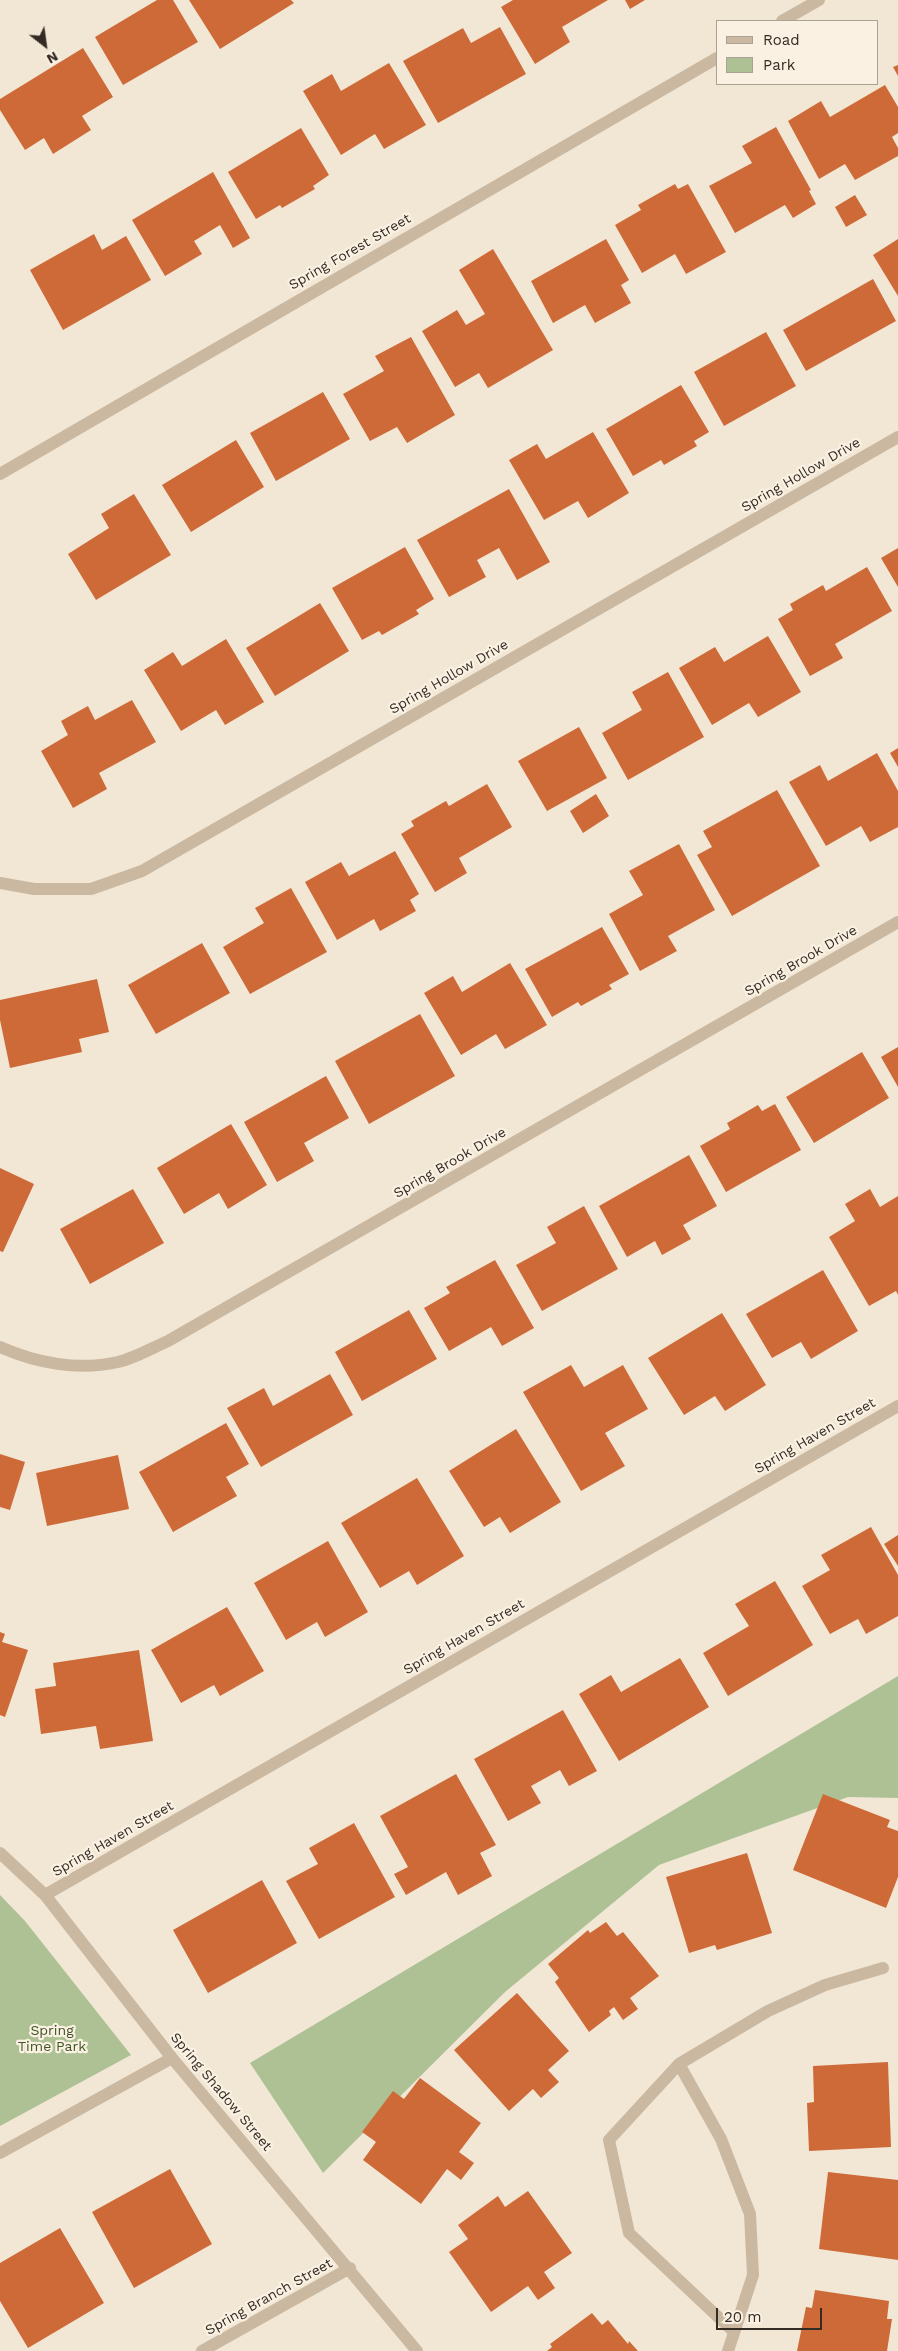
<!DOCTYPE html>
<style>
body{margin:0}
#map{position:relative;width:898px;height:2351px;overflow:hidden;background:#f2e7d5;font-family:"Work Sans",sans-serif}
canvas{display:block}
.legend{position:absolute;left:716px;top:20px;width:162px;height:65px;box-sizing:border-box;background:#faf1e2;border:1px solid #aba296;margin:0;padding:6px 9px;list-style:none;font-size:15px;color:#342b24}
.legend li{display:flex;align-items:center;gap:10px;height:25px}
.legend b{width:25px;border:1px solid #aba296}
.north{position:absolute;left:20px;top:20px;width:50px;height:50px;-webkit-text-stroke:4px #faf1e2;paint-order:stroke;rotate:150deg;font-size:14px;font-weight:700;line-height:20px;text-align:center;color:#342b24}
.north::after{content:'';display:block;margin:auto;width:18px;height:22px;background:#342b24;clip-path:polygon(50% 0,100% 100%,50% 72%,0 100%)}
.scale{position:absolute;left:716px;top:2308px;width:106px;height:22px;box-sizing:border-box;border:2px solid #342b24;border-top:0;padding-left:6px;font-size:15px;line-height:18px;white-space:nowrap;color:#342b24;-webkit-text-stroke:4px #faf1e2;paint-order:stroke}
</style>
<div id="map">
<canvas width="898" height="2351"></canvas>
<ul class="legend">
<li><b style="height:6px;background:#cab8a1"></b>Road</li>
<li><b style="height:14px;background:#aec195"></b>Park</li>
</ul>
<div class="north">N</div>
<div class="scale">20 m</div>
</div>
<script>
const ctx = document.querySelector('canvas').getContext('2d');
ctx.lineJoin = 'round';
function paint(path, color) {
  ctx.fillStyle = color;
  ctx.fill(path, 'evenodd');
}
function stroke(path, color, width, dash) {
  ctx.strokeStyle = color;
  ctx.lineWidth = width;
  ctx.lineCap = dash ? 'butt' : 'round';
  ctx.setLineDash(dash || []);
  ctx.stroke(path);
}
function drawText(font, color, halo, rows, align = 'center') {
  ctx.font = font + ' "Work Sans",sans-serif';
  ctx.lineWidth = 4.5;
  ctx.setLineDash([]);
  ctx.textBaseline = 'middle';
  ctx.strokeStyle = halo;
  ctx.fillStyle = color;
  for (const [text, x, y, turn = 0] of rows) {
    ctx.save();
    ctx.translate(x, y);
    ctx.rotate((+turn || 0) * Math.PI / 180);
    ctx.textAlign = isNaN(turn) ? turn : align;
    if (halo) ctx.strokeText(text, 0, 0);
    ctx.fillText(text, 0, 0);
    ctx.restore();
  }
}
paint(new Path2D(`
 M 898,1676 L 898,1798 L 848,1797 L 659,1865 L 505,1992 L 323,2173 L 250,2063 Z
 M 0,1895 L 25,1921 L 131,2055 L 0,2126 Z`), '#aec195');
paint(new Path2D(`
 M 157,0 L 173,0 L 198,42 L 123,85 L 95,37 Z
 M 189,0 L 291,0 L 294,3 L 220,49 Z
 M 513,0 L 608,0 L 562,27 L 570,42 L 535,64 L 501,7 Z
 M 625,0 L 645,0 L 630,9 Z
 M 500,27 L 526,74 L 438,123 L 403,61 L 463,28 L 471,43 Z
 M 83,48 L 113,97 L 82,116 L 91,130 L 53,154 L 44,138 L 25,150 L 0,110 L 0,99 Z
 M 389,63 L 426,125 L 384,149 L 375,134 L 341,155 L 303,91 L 332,74 L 341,91 Z
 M 898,65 L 898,76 L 893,67 Z
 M 885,85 L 898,107 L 898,133 L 892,137 L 898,148 L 898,156 L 855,180 L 845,164 L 819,179 L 788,121 L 821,101 L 830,117 Z
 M 776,127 L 811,190 L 809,191 L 816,204 L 793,218 L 785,205 L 735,233 L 709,186 L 752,163 L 742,146 Z
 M 301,128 L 329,175 L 313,186 L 315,189 L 282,208 L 280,205 L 256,219 L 228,172 Z
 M 213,172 L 250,238 L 233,248 L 220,225 L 194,241 L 202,254 L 165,276 L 132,220 Z
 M 675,184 L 678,189 L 688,184 L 726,252 L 686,274 L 675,254 L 642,273 L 615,225 L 641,210 L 638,205 Z
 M 855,195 L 867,215 L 846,227 L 835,207 Z
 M 94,234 L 102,250 L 126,236 L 151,280 L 63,330 L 30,270 Z
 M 606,239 L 629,280 L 621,285 L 631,303 L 595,323 L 585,305 L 553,323 L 531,281 Z
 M 898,239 L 898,296 L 873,255 Z
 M 493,249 L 553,350 L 488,388 L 479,373 L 455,387 L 422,331 L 457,310 L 466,325 L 485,314 L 459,270 Z
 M 873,279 L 896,321 L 806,371 L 783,330 Z
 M 766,332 L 796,386 L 724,426 L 694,372 Z
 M 411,337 L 455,415 L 407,443 L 397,427 L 370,441 L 343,394 L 384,371 L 375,356 Z
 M 681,385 L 709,432 L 694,441 L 697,446 L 664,465 L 661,460 L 633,476 L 606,429 Z
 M 323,392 L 350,439 L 276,481 L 250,433 Z
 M 593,432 L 629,493 L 588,518 L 578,501 L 544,520 L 509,460 L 537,444 L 546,459 Z
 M 236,440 L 264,487 L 191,532 L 162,485 Z
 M 509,489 L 550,562 L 517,580 L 499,548 L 477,560 L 486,577 L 449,597 L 417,540 Z
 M 134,494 L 171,555 L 96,600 L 68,554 L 109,528 L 101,514 Z
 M 405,547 L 434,599 L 416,610 L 419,614 L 382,635 L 379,631 L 362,640 L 332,588 Z
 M 898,548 L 898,587 L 881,558 Z
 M 867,567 L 892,611 L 835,644 L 843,658 L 810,676 L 778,619 L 793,610 L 790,604 L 823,585 L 826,591 Z
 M 320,603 L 349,651 L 275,696 L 246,648 Z
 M 768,636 L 801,692 L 758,717 L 749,703 L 712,725 L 679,668 L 715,647 L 724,662 Z
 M 226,639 L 264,702 L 225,725 L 216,710 L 181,731 L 144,670 L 173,652 L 182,666 Z
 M 668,672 L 704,737 L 628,780 L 602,733 L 642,710 L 632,692 Z
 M 132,700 L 156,742 L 99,773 L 107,789 L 73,808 L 41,751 L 68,735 L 61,721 L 88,706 L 95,720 Z
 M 579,727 L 607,778 L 547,811 L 518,761 Z
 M 898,748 L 898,767 L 890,753 Z
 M 877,753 L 898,791 L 898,827 L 870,842 L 861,826 L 826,846 L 789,782 L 820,765 L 828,781 Z
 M 487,784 L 512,827 L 459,858 L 467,873 L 435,892 L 401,834 L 414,826 L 411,821 L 446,801 L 449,806 Z
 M 777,790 L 820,866 L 732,916 L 697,855 L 712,847 L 703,831 Z
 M 596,794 L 609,816 L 583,833 L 570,811 Z
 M 679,844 L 715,910 L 668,936 L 677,951 L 640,971 L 609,914 L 643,895 L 629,871 Z
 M 395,851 L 419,894 L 410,900 L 416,911 L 380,931 L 374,919 L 337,940 L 305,882 L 341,862 L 349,876 Z
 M 291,888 L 327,952 L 250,994 L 223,947 L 264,923 L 255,908 Z
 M 602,927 L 629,974 L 609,985 L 612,989 L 581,1006 L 578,1002 L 552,1017 L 525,969 Z
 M 202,943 L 230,993 L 156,1034 L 128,985 Z
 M 510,963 L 547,1025 L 505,1049 L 496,1034 L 461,1055 L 424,993 L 453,976 L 462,992 Z
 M 97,979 L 109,1032 L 79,1039 L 82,1052 L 10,1068 L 0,1020 L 0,1000 Z
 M 420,1014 L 455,1076 L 369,1124 L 335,1061 Z
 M 898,1047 L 898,1087 L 881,1057 Z
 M 862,1052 L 889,1098 L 814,1143 L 786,1097 Z
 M 326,1076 L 349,1118 L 304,1143 L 314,1161 L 277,1182 L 244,1122 Z
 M 775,1104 L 801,1150 L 726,1192 L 700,1146 L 730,1129 L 727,1123 L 758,1105 L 762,1111 Z
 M 231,1124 L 267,1185 L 228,1209 L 219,1193 L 184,1214 L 157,1168 Z
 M 689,1155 L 717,1206 L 683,1225 L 691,1239 L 662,1255 L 655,1241 L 627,1257 L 599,1206 Z
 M 0,1168 L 34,1184 L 3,1252 L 0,1251 Z
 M 133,1189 L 164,1243 L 90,1284 L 60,1229 Z
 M 870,1189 L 880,1207 L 898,1196 L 898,1295 L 896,1291 L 869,1306 L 829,1237 L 855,1221 L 845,1204 Z
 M 584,1206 L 618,1269 L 542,1311 L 516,1265 L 556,1243 L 547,1227 Z
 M 495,1260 L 534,1328 L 502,1346 L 491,1327 L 449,1351 L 424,1308 L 450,1293 L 446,1287 Z
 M 823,1270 L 858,1331 L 811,1359 L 801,1342 L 772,1358 L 746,1314 Z
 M 409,1310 L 437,1359 L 362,1401 L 335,1352 Z
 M 722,1313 L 766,1385 L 725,1411 L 715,1396 L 684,1415 L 648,1358 Z
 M 571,1365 L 584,1387 L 623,1365 L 648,1409 L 605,1433 L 625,1466 L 581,1491 L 523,1392 Z
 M 330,1374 L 353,1415 L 261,1467 L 227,1408 L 264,1388 L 273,1406 Z
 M 226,1423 L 249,1464 L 226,1477 L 237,1496 L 173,1532 L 139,1472 Z
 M 516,1429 L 561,1502 L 510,1533 L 500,1517 L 484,1527 L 449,1471 Z
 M 0,1454 L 25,1462 L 10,1510 L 0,1507 Z
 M 118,1455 L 129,1509 L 47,1526 L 36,1473 Z
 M 417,1478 L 464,1556 L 417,1585 L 409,1571 L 380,1588 L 341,1523 Z
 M 871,1527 L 898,1575 L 898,1616 L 866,1634 L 858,1619 L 830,1634 L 802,1586 L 830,1570 L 821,1555 Z
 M 898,1535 L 898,1566 L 884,1544 Z
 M 328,1541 L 368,1612 L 325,1637 L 317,1622 L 286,1640 L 254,1583 Z
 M 775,1581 L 813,1645 L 728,1696 L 703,1653 L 749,1626 L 735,1604 Z
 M 227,1607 L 264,1671 L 220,1696 L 214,1685 L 181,1703 L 151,1650 Z
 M 0,1632 L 5,1634 L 2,1642 L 28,1650 L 5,1717 L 0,1715 Z
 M 139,1650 L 153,1741 L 100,1749 L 96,1726 L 41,1734 L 35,1689 L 56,1686 L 53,1663 Z
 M 680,1658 L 709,1707 L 619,1761 L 579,1694 L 611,1675 L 621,1692 Z
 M 563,1710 L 597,1771 L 569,1786 L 560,1770 L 531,1786 L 541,1803 L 508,1821 L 474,1759 Z
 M 456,1774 L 496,1845 L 480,1853 L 492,1876 L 458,1895 L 446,1872 L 406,1895 L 394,1874 L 408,1867 L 380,1816 Z
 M 823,1794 L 890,1820 L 887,1827 L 898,1831 L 898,1877 L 886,1908 L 793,1870 Z
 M 354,1823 L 395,1897 L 319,1939 L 286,1881 L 318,1864 L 309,1848 Z
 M 747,1853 L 772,1933 L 717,1950 L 715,1945 L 689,1953 L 666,1877 Z
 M 262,1880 L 297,1943 L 208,1993 L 173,1930 Z
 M 606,1922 L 617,1936 L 623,1932 L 659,1976 L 630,1998 L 638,2009 L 623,2020 L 614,2007 L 609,2011 L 611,2015 L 589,2032 L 555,1982 L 559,1978 L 548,1964 L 588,1930 L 590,1933 Z
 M 517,1993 L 569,2051 L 548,2070 L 559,2082 L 541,2098 L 533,2089 L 509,2111 L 454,2050 Z
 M 888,2062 L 891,2147 L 809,2151 L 807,2103 L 814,2102 L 813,2066 Z
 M 420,2078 L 481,2123 L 459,2152 L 474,2163 L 461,2180 L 447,2169 L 421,2204 L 363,2160 L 376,2142 L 362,2132 L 393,2091 L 404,2099 Z
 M 170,2169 L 212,2244 L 134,2288 L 92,2212 Z
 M 828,2172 L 898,2180 L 898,2260 L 819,2249 Z
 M 528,2191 L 572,2253 L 544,2272 L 555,2288 L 538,2300 L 528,2286 L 491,2312 L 449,2252 L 468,2239 L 458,2225 L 498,2196 L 505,2207 Z
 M 60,2228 L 104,2303 L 28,2348 L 0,2301 L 0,2263 Z
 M 815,2290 L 889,2301 L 887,2319 L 892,2319 L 887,2351 L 797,2351 L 806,2307 L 812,2308 Z
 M 592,2313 L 602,2325 L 608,2320 L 628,2344 L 629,2341 L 638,2351 L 547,2351 L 552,2347 L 550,2344 Z`), '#ce6a38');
stroke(new Path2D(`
 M 782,21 L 819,0
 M 0,474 L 717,58
 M 0,883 L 34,889 L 91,889 L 142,871 L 898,437
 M 0,1347 C 36,1363 78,1371 118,1362 C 135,1358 152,1348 168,1341 L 898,922
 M 0,1853 L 45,1895 L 172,2058 L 417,2351
 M 45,1895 L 898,1406
 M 679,2064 L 768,2011 L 825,1985 L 883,1968
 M 0,2153 L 172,2058
 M 202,2351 L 350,2268
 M 728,2351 L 753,2275 L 750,2214 L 721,2139 L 679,2064 L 609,2140 L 629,2233 L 734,2332`), '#cab8a1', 12);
drawText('14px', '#342b24', '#faf1e2', [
 ["Spring Forest Street",350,252,-30],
 ["Spring Hollow Drive",801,475,-30],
 ["Spring Hollow Drive",449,677,-30],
 ["Spring Brook Drive",801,961,-30],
 ["Spring Brook Drive",450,1163,-30],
 ["Spring Haven Street",815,1436,-30],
 ["Spring Haven Street",464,1637,-30],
 ["Spring Haven Street",113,1839,-30],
 ["Spring Shadow Street",221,2092,50],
 ["Spring Branch Street",269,2297,-29]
]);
drawText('14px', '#3f5427', '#faf1e2', [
 ["Spring",52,2031],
 ["Time Park",52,2047]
]);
</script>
